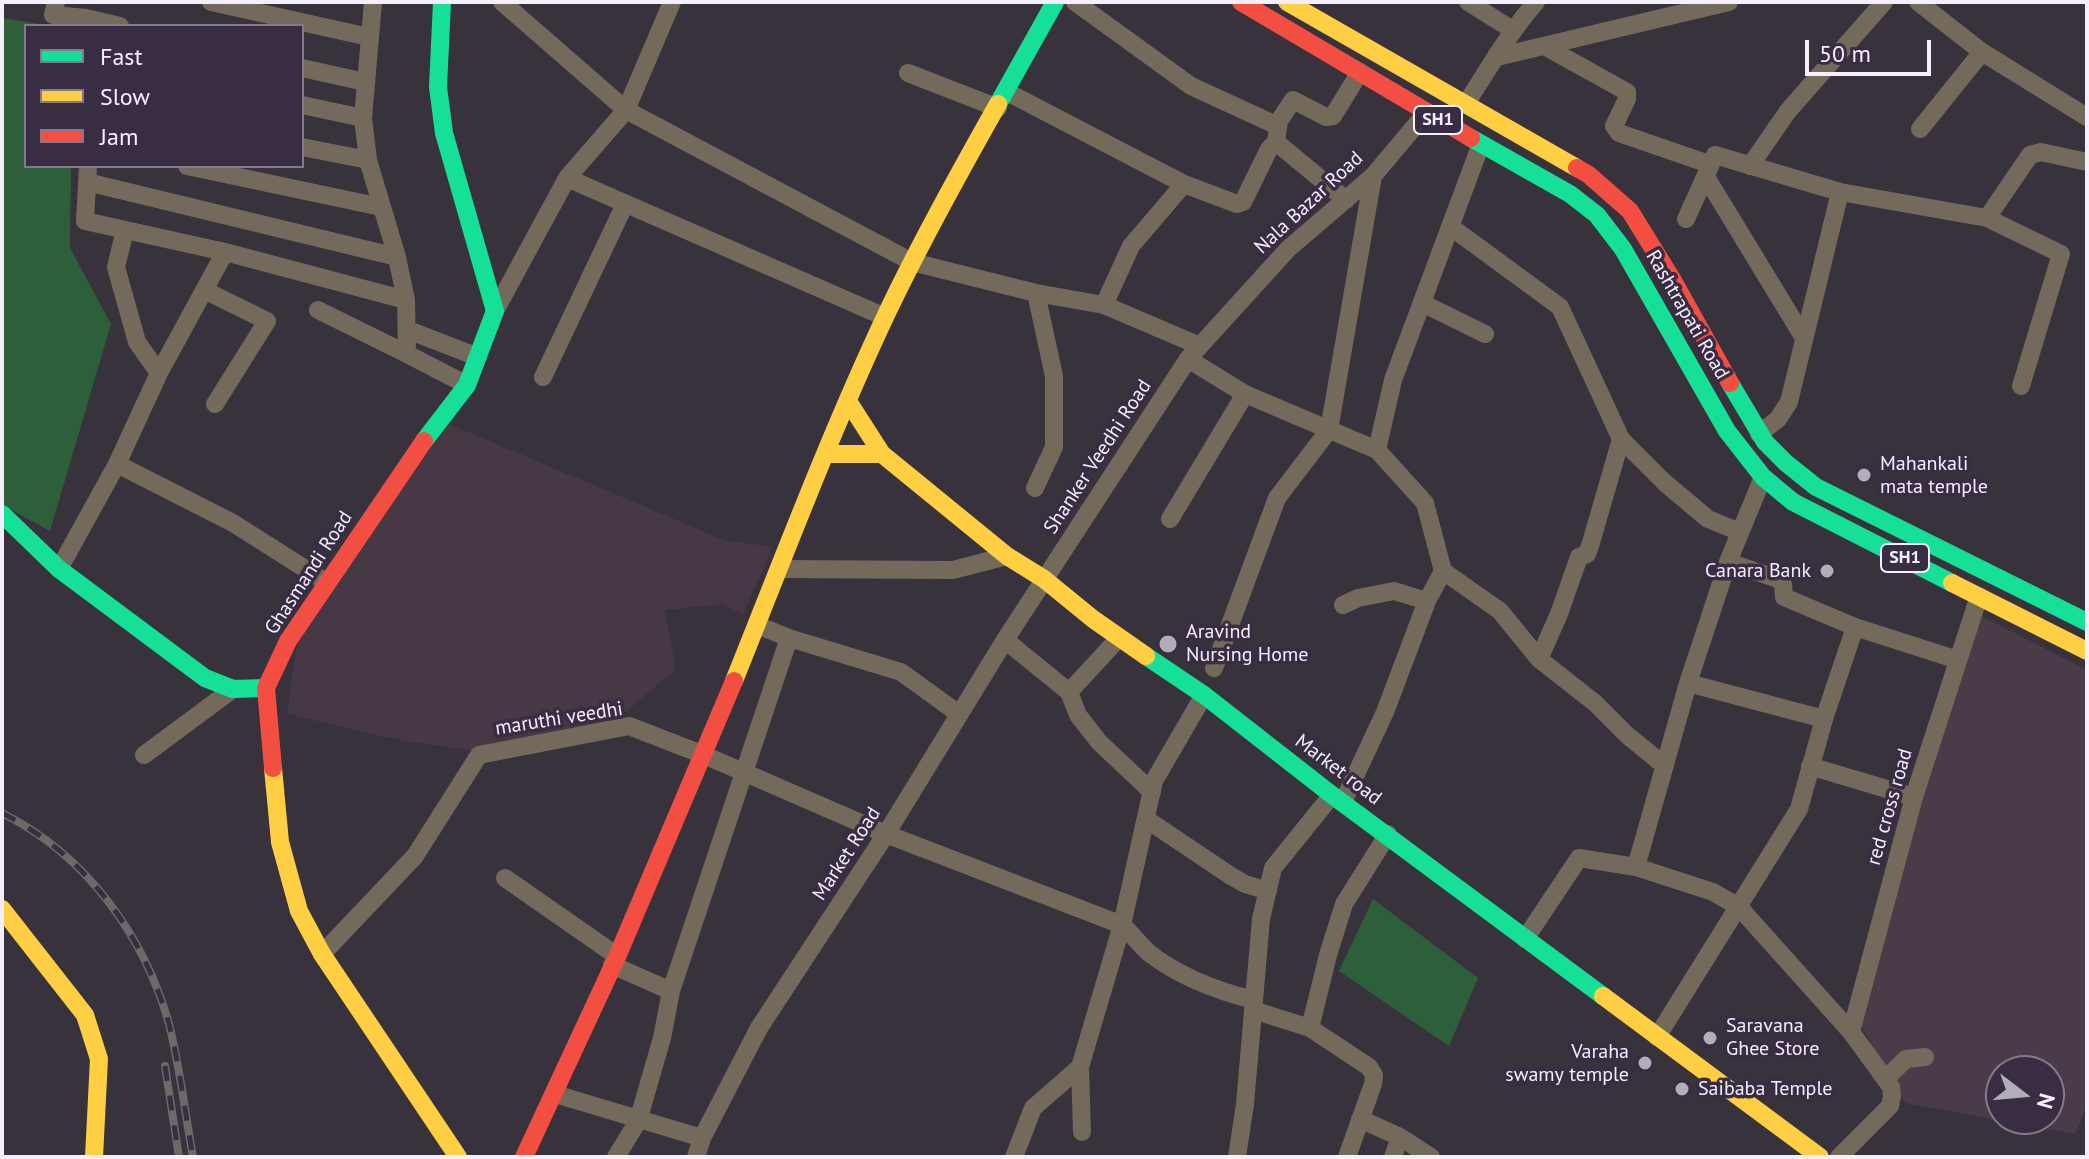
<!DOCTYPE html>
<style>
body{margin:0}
#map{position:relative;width:2089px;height:1159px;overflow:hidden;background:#38323d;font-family:"PT Sans",sans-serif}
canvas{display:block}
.frame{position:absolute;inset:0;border:4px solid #f5eefc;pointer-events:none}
.legend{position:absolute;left:24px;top:24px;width:280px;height:144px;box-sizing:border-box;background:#382d42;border:2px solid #847a8c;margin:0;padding:10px 14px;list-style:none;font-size:24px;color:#f5eefc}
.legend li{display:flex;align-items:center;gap:16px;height:40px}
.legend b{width:40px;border:2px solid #847a8c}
.north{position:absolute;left:1985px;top:1055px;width:80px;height:80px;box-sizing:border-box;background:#382d42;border:2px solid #847a8c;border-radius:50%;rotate:106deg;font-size:22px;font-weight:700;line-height:32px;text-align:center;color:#f5eefc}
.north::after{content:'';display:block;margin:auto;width:28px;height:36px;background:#b3acb9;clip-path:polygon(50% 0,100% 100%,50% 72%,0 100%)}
.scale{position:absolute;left:1805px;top:40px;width:126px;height:36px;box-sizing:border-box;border:4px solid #f5eefc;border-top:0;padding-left:10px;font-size:24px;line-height:28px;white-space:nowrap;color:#f5eefc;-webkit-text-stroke:6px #382d42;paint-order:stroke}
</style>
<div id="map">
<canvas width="2089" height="1159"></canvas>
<div class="frame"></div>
<ul class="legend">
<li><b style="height:10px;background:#16e098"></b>Fast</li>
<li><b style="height:10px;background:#ffcf43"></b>Slow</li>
<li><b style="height:10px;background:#f24e42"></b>Jam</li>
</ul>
<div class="north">N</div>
<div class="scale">50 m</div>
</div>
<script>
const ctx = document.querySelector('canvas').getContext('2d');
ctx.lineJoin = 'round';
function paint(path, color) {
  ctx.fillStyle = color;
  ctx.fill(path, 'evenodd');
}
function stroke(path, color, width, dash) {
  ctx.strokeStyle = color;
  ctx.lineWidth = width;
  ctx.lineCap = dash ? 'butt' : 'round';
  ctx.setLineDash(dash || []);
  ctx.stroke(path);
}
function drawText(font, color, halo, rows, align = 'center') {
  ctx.font = font + ' "PT Sans",sans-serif';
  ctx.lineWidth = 7;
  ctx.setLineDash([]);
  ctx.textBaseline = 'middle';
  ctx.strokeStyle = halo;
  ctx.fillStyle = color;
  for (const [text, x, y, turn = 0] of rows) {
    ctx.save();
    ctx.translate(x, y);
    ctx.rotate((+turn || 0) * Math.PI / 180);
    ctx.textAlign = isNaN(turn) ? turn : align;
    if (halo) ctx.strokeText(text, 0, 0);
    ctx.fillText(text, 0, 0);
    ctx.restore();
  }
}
paint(new Path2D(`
 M 449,424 L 724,540 L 773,547 L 743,614 L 723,604 L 665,610 L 676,669 L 613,723 L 478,751 L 403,741 L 287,714 L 295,654 L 310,616 Z`), '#463945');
paint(new Path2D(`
 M 1980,615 L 2087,670 L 2087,1106 L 2075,1134 L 1905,1103 L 1854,1013 ZM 2001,1071 L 2049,1071 L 2049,1119 L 2001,1119 Z`), '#493c48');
paint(new Path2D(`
 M 2,18 L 51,26 L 26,26 L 26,166 L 71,166 L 70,248 L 111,324 L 50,531 L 2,505 Z
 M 1373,899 L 1478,978 L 1449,1046 L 1339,971 Z`), '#2d603a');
stroke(new Path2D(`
 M 56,2 L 53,15 L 86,18 L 87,26
 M 211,2 L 369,37
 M 373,2 L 363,118 L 368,160 L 397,257 L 406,300 L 407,354 L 467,385
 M 502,2 L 626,110 L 912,262 L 1036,293 L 1104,305 L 1200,346
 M 1075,2 L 1191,86 L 1278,126
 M 1468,2 L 1511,29
 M 1918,2 L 1982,52 L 2087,117
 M 86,18 L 120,26
 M 1546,47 L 1627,92 L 1627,99 L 1614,126 L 1619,133 L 1709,164
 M 1497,57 L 1729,2
 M 302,68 L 365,82
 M 908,73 L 998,108
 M 1007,92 L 1184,184 L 1131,246 L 1104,305
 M 302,105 L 363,118
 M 1465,105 C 1488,70 1508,34 1536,2
 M 1920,129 L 1982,52
 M 302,147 L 368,160
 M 88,166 L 85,221 L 225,252 L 406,300
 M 187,166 L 381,207
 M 1750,166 L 1788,111 L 1884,2
 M 1706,177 L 1804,338
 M 567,178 L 885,317
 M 87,182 L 397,257
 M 1184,184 L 1237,204 L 1243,202 L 1269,149 L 1276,142
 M 1346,200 L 1276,142 L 1279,121 L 1293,100 L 1326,117 L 1333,116 L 1360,72
 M 1987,218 L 2061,254 L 2021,386
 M 1686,219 L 1715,155 L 1840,192
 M 1451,227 L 1560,307 L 1621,439 L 1664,482 L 1708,519 L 1740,532
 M 125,230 L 116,267 L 137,342 L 159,373
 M 204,290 L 267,321 L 215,404
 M 1422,303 L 1485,334
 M 318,310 L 407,354
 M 495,311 L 567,178 L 626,110 L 672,2
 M 408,330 L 478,357
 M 543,377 L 625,204
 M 1245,394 L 1377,450 L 1425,503 L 1443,571 L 1427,601 L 1385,712 L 1343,802
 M 1759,434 L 1778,419 L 1789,402 L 1840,192 L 1987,218 L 2030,155 L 2041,152 L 2087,162
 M 1377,450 L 1393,380 L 1481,144
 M 117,464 L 233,523 L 326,582
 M 1035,488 L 1054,447 L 1054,376 L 1036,293
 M 1170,519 L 1245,394 L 1188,359
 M 1728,562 L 1778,579 L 1783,584 L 1784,597 L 1855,627 L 1958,660
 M 59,569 L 117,464 L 159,373 L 225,252
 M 779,569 L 953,570 L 1007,556
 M 1443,571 L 1500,611 L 1539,659 L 1595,703 L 1627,735 L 1665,766
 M 1343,605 L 1358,598 L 1394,591 L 1427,601
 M 757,625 L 789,638 L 901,672 L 959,714
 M 1005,640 L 1069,692 L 1078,715 L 1099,742 L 1152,792
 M 1539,659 L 1559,614 L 1579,557 L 1587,554 L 1590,546 L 1621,439
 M 1214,668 L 1277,498 L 1329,430 L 1373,176
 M 1688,683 L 1824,719
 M 1069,692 L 1119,638
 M 144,755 L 233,689
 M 1810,766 L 1914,797
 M 1146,819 L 1231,876 L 1245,884 L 1268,891
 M 1636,867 L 1713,892 L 1739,907 L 1851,1032 L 1891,1087 L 1892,1096 L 1890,1106 L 1839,1157
 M 505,878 L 617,956
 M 1525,939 L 1579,858 L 1636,867 L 1688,683 L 1728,562 L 1763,477
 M 322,954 L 415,856 L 479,755 L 629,726 L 704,755 L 886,834 L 1122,925 C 1132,934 1140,945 1149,953 C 1180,977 1217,991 1254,1000
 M 612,965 L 671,991
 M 1253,1010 L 1310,1028
 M 1851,1032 L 1914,797 L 1979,596
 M 1657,1037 L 1799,809 L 1824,719 L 1855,627
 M 1885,1079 L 1906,1059 L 1925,1057
 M 555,1094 L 702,1138
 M 1360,1119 L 1400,1137 L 1393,1157
 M 1082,1132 L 1080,1067 L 1122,925 L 1154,781 L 1204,695
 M 1400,1137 L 1431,1157
 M 616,1157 L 638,1121 L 662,1038 L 671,991 L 789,638
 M 696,1157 L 702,1138 L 759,1028 L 886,834 L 1005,640 L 1188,359 L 1288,249 L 1373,176 L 1426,113
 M 1014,1157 L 1033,1108 L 1080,1067
 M 1237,1157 L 1245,1104 L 1261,919 L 1273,868 L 1332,795
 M 1347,1157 L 1373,1084 L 1374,1075 L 1369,1067 L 1310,1028 L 1328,955 L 1344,904 L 1388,834`), '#746a5c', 18);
stroke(new Path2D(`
 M 998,104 L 1055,2
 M 1471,138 L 1570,194 L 1597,215 L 1623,249 L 1727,431 L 1763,477 L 1793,502 L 1952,583
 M 1730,383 L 1765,442 L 1786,463 L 1816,487 L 2087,622
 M 424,441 L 467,385 L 495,311 L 444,133 L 438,87 L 442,2
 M 2,514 L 59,569 L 205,678 L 233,689 L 266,688
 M 1146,656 L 1204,695 L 1332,795 L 1603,996`), '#16e098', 18);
stroke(new Path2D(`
 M 1287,2 L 1577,168
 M 848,401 L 882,454 L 1007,556 L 1044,579 L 1093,619 L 1146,656
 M 826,454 L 882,454
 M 1952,583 L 2087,651
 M 734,681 C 783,559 830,434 886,315 C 920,243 959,173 998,104
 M 273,768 L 280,842 L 299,911 L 322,954 L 458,1157
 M 2,909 L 85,1015 L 99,1059 L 94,1157
 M 1603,996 L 1820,1157`), '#ffcf43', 18);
stroke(new Path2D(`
 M 1241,2 L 1471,138
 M 1577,168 L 1589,175 L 1630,211 L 1672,279 L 1730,383
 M 273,768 L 266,688 L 288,641 L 424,441
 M 524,1157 L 617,957 L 734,681`), '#f24e42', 18);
const rail = new Path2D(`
 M 2,813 C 86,855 144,935 169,1024 C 180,1067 185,1113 193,1157
 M 165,1066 L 179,1157`);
stroke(rail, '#6f6868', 8);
stroke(rail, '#382d42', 5, [15]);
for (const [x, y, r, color] of [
 [1864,475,8,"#b3acb9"],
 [1827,571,8,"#b3acb9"],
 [1168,644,10,"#b3acb9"],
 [1710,1038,8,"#b3acb9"],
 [1645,1063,8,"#b3acb9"],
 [1682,1089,8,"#b3acb9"]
]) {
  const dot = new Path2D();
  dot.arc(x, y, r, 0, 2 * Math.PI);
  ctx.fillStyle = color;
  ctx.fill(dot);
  stroke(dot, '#382d42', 3);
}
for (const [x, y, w] of [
 [1438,120,48],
 [1905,558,48]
]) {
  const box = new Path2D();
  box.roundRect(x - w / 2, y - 14, w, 28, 6);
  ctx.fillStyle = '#382d42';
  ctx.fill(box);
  stroke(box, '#f5eefc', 2);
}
drawText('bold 18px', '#f5eefc', null, [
 ["SH1",1438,120],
 ["SH1",1905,558]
]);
drawText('20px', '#f5eefc', '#382d42', [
 ["Nala Bazar Road",1309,203,-43],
 ["Rashtrapati Road",1687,315,60],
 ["Shanker Veedhi Road",1098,457,-57],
 ["Ghasmandi Road",309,573,-57],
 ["maruthi veedhi",559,719,-9],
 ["Market road",1338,770,37],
 ["red cross road",1890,807,-74],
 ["Market Road",847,854,-57]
]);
drawText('20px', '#f5eefc', '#382d42', [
 ["Mahankali",1880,464],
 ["mata temple",1880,487],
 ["Canara Bank",1811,571,"right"],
 ["Aravind",1186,632],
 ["Nursing Home",1186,655],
 ["Saravana",1726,1026],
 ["Ghee Store",1726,1049],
 ["Varaha",1629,1052,"right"],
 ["swamy temple",1629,1075,"right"],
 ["Saibaba Temple",1698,1089]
], 'left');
</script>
